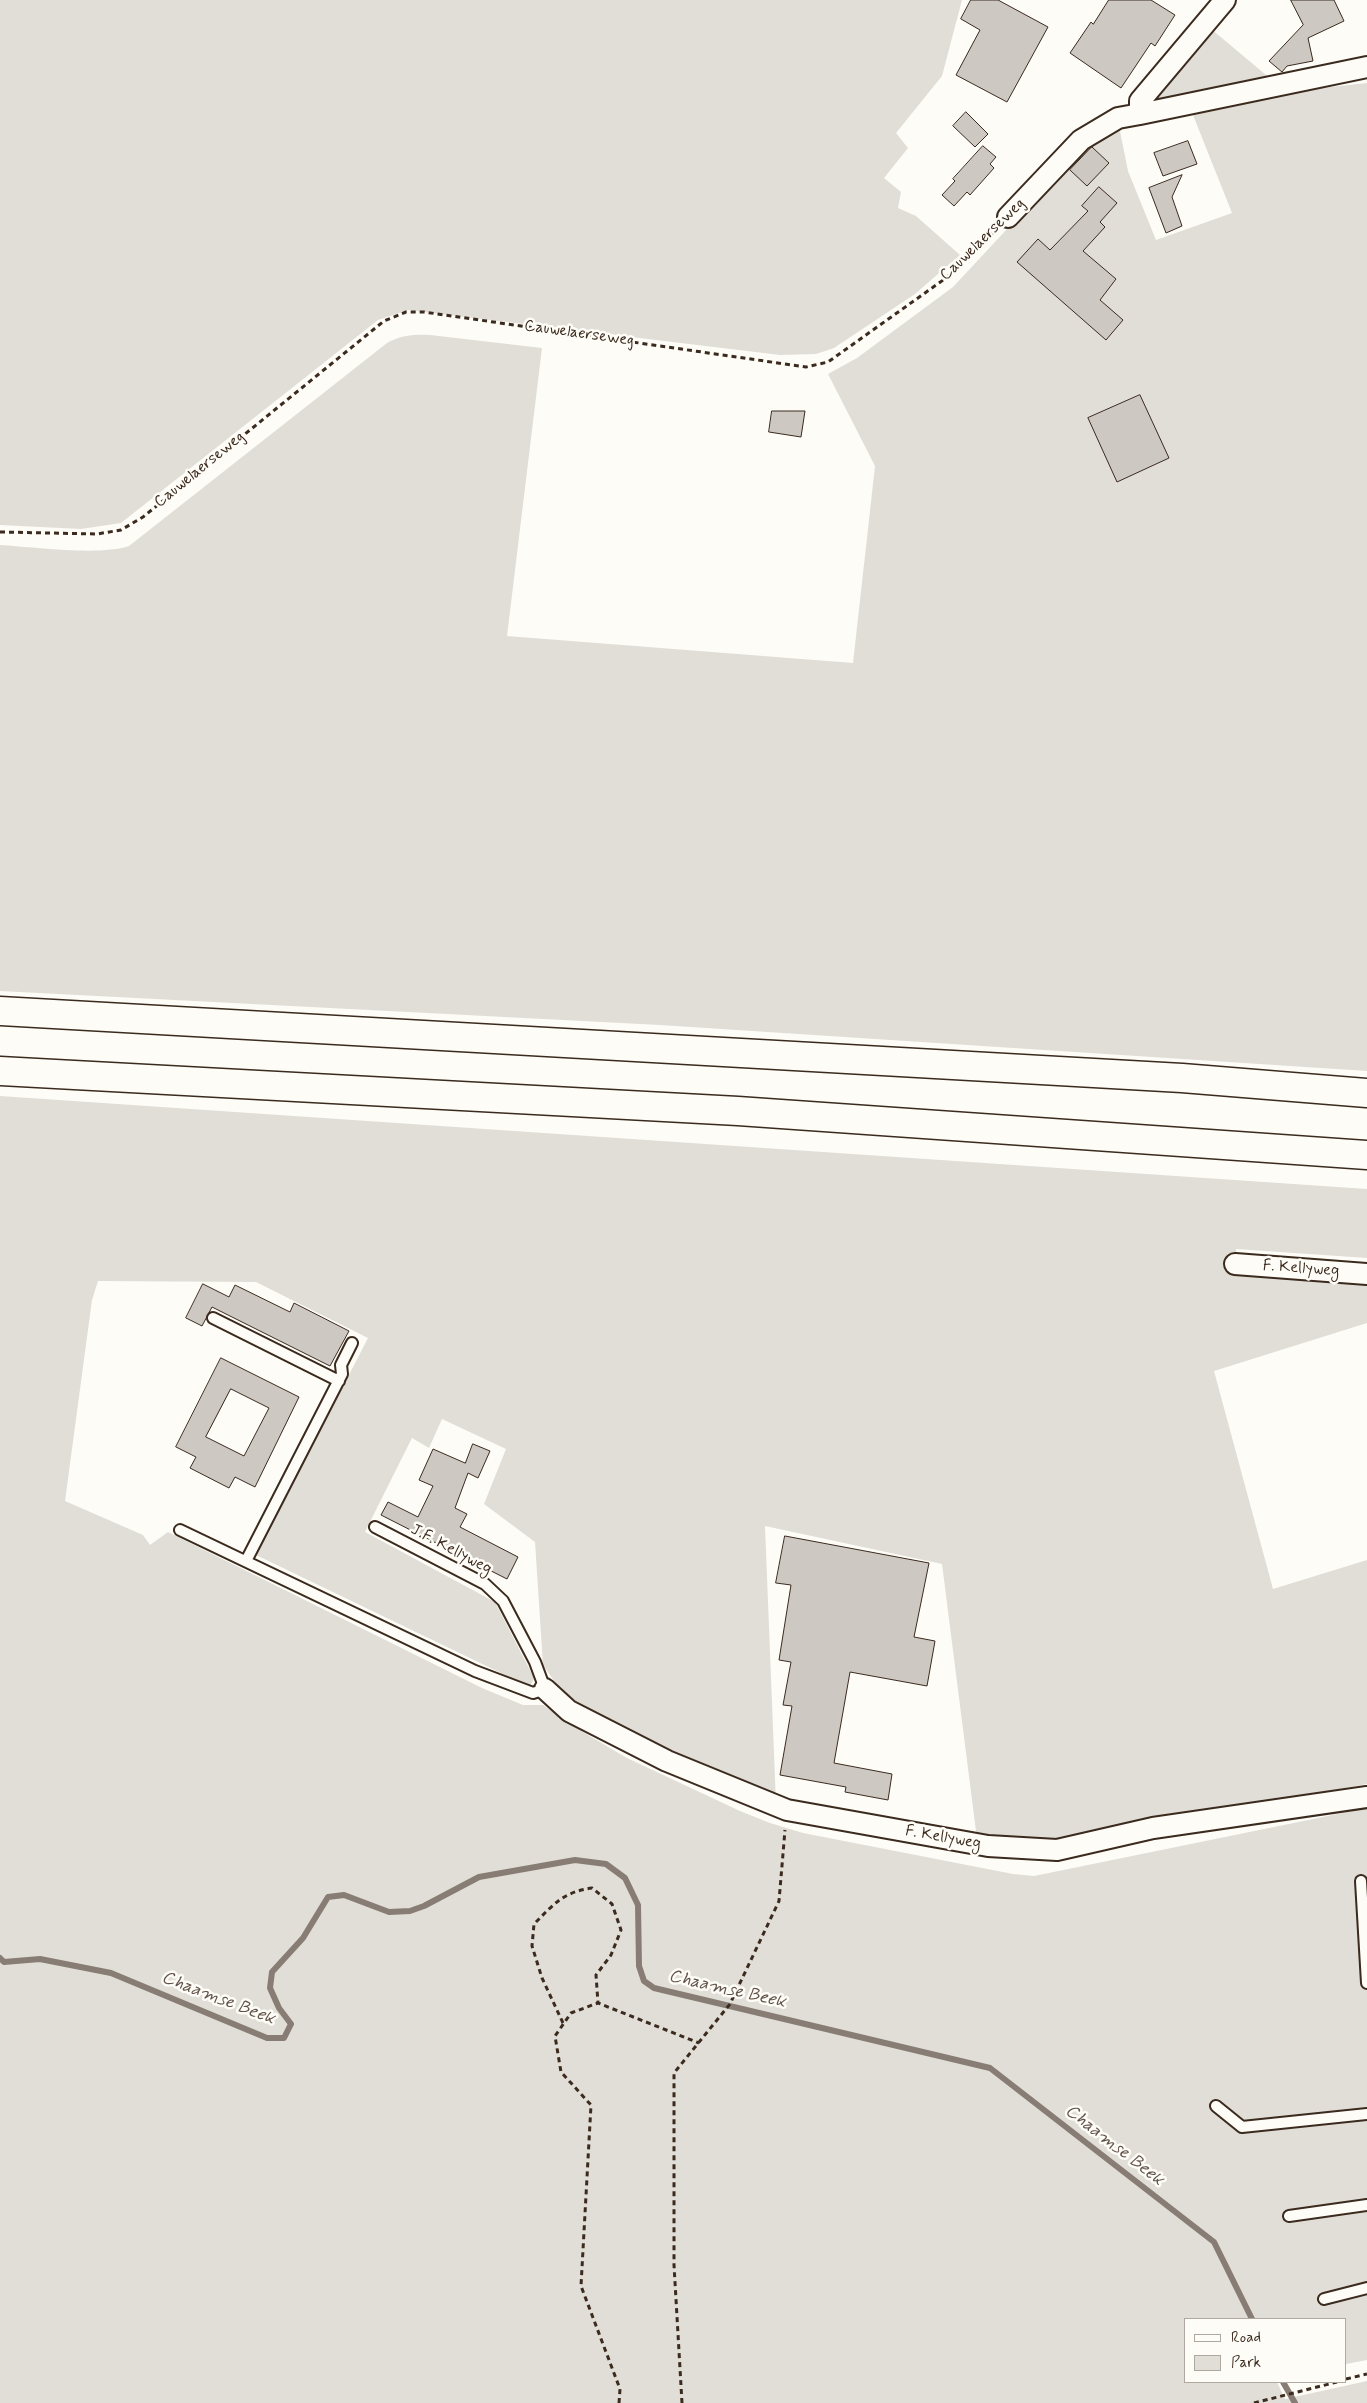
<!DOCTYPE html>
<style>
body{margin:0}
#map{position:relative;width:1367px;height:2403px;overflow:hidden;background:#fdfcf7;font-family:Mynerve,sans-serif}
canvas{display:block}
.legend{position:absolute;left:1184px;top:2318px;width:162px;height:65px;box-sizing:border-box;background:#fdfcf7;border:1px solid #afa8a0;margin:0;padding:6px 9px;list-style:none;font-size:15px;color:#3b2a1e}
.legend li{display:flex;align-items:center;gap:10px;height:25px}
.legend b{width:25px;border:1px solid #afa8a0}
</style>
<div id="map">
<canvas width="1367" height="2403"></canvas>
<ul class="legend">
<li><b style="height:6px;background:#fdfcf7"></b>Road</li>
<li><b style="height:14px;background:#e1ded7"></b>Park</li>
</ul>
</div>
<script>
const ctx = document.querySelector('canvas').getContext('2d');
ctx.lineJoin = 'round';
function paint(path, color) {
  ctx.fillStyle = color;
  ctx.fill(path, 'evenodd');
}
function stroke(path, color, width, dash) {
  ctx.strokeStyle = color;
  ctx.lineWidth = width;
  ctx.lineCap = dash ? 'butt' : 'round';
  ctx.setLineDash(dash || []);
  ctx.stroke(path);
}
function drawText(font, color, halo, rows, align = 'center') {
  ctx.font = font + ' Mynerve,sans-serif';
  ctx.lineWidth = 5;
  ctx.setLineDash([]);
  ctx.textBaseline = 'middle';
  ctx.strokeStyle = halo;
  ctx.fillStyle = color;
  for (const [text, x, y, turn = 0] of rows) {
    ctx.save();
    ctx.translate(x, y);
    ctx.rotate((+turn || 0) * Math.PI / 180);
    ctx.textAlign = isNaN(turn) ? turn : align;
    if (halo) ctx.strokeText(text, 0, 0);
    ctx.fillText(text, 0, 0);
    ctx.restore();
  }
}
paint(new Path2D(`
 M 0,0 L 962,0 L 942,76 L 896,133 L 908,148 L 884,178 L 901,192 L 898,208 L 916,216 L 960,255 L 915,294 L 834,348 L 816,354 L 780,355 L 408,310 L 378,320 L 121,523 L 81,529 L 0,525 Z
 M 1210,28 L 1272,80 L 1157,102 L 1154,98 Z
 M 1367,83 L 1367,1071 L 660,1025 L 0,991 L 0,545 C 33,547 100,556 129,546 L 387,343 C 402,335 413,334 430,335 L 542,348 L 507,636 L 853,663 L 875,466 L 828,374 L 857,358 L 953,287 L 1077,154 L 1120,131 L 1128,171 L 1156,240 L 1232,213 L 1193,115 L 1294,91 Z
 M 0,1096 L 1367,1189 L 1367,1258 L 1236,1249 L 1236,1271 L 1367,1281 L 1367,1323 L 1214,1371 L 1273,1589 L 1367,1560 L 1367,1784 L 1271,1802 L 1049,1854 L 978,1847 L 942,1564 L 765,1526 L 776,1804 L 598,1717 L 565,1696 L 543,1665 L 535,1542 L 484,1504 L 506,1449 L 442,1419 L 429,1448 L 412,1438 L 365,1532 L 495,1602 L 534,1678 L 530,1687 L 256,1555 L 368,1338 L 256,1282 L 98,1281 L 92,1300 L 65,1501 L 143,1535 L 150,1545 L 168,1532 L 482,1688 L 523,1705 L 543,1705 L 583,1732 L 627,1758 L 740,1811 L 770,1823 L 803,1833 L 1013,1874 L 1034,1876 L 1367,1808 L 1367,2360 L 1346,2364 L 1346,2319 L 1186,2319 L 1186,2382 L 1277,2382 L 1285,2399 L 1367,2381 L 1367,2403 L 0,2403 Z`), '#e1ded7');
stroke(new Path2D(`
 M 0,1958 L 4,1962 L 40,1959 L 111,1973 L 267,2038 L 284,2038 L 291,2024 L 279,2008 L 270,1988 L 272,1972 L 303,1938 L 328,1897 L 344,1895 L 389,1912 L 410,1911 L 424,1906 L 479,1877 L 575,1860 L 606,1864 L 625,1878 L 638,1905 L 639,1966 L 644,1981 L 654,1988 L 990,2068 L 1214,2242 L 1252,2319
 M 1283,2382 L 1295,2403`), '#887d74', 6);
const building = new Path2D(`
 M 971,0 L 998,0 L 1048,27 L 1007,102 L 956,75 L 980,30 L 961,19 Z
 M 1109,0 L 1151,0 L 1175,15 L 1155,46 L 1151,43 L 1121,88 L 1070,53 L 1091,22 L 1093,24 Z
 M 1291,0 L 1334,0 L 1344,21 L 1308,38 L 1313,61 L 1287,66 L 1282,72 L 1269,61 L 1303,25 Z
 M 966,112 L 988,134 L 975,147 L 953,126 Z
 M 1188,141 L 1197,164 L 1163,176 L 1154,153 Z
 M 983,146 L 996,157 L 990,164 L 994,168 L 970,195 L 967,192 L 954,206 L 942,195 L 955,181 L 953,179 Z
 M 1092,147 L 1109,163 L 1087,186 L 1070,170 Z
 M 1182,175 L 1172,197 L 1182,226 L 1166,233 L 1149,188 Z
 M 1099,187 L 1117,203 L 1100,222 L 1105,227 L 1083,251 L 1116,279 L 1100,300 L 1123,320 L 1106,340 L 1017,262 L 1038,239 L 1050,250 L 1088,211 L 1082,206 Z
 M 1140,395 L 1169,458 L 1117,482 L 1088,418 Z
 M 772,411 L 805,411 L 801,437 L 769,432 Z
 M 203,1284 L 229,1297 L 235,1285 L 290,1312 L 294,1303 L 349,1331 L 330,1366 L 212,1307 L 202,1326 L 186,1318 Z
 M 221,1358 L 299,1397 L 255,1487 L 235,1477 L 229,1488 L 190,1468 L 196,1457 L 176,1447 ZM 231,1389 L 269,1408 L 244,1456 L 206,1437 Z
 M 473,1444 L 490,1451 L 478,1478 L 468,1473 L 455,1508 L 467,1514 L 460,1527 L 518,1557 L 507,1579 L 381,1515 L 388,1502 L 418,1517 L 433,1486 L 419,1480 L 433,1449 L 465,1463 Z
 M 785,1536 L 929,1563 L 914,1637 L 935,1641 L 927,1686 L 850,1672 L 834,1763 L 892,1774 L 888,1800 L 845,1792 L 846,1787 L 780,1775 L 792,1706 L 783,1705 L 791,1662 L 779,1660 L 791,1585 L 776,1583 Z`);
paint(building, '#cdc8c2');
stroke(building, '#3b2a1e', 1);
const lane = new Path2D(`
 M 213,1318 L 339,1381
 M 180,1530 L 475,1671 L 533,1693 L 545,1689 L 535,1662 L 503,1601 L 485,1584 L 375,1527
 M 246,1561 L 342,1374 L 341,1365 L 352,1343
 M 1361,1881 L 1367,1983
 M 1216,2106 L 1242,2127 L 1367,2114
 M 1289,2216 L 1367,2205
 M 1324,2299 L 1367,2288`);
const street = new Path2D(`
 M 1140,114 L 1367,67
 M 1008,217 L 1081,140 L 1118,118 L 1140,114 L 1140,101 L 1225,0
 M 1235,1264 L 1367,1274
 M 545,1689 L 569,1711 L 667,1761 L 787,1810 L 988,1846 L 1057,1850 L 1153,1828 L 1367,1797`);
const highway = new Path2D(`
 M 0,1011 L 1182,1078 L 1367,1093
 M 0,1071 L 738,1111 L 1367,1155`);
stroke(lane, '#3b2a1e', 14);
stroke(street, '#3b2a1e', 24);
stroke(highway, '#3b2a1e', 31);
stroke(new Path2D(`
 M 0,532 L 97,534 L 121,530 L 143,517 L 384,321 L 406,312 L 424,312 L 806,367 L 828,362 L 946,278 L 995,231
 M 563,2023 L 542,1978 L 532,1946 L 534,1924 C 554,1904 563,1892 592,1888 L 612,1904 L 621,1930 L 611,1955 L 596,1975 L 598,2003
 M 1346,2379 L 1367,2374
 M 619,2403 L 620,2389 L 581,2286 L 591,2105 L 561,2072 L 555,2036 L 571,2013 L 598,2003 L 699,2043
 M 682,2403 L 674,2265 L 674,2073 L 730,2004 L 779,1901 L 785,1830
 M 1254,2403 L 1337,2382`), '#3b2a1e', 3, [5, 4]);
stroke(lane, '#fdfcf7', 10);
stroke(street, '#fdfcf7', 20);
stroke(highway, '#fdfcf7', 28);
drawText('16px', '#3b2a1e', '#fdfcf7', [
 ["Cauwelaerseweg",983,240,-44],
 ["Cauwelaerseweg",579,334,8],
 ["Cauwelaerseweg",200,470,-39],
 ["F. Kellyweg",1301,1269,4],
 ["J.F. Kellyweg",451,1550,28],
 ["F. Kellyweg",943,1838,10]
]);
drawText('italic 18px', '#615349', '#fdfcf7', [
 ["Chaamse Beek",727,1990,13],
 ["Chaamse Beek",218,1999,21],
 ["Chaamse Beek",1114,2146,38]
]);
</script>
